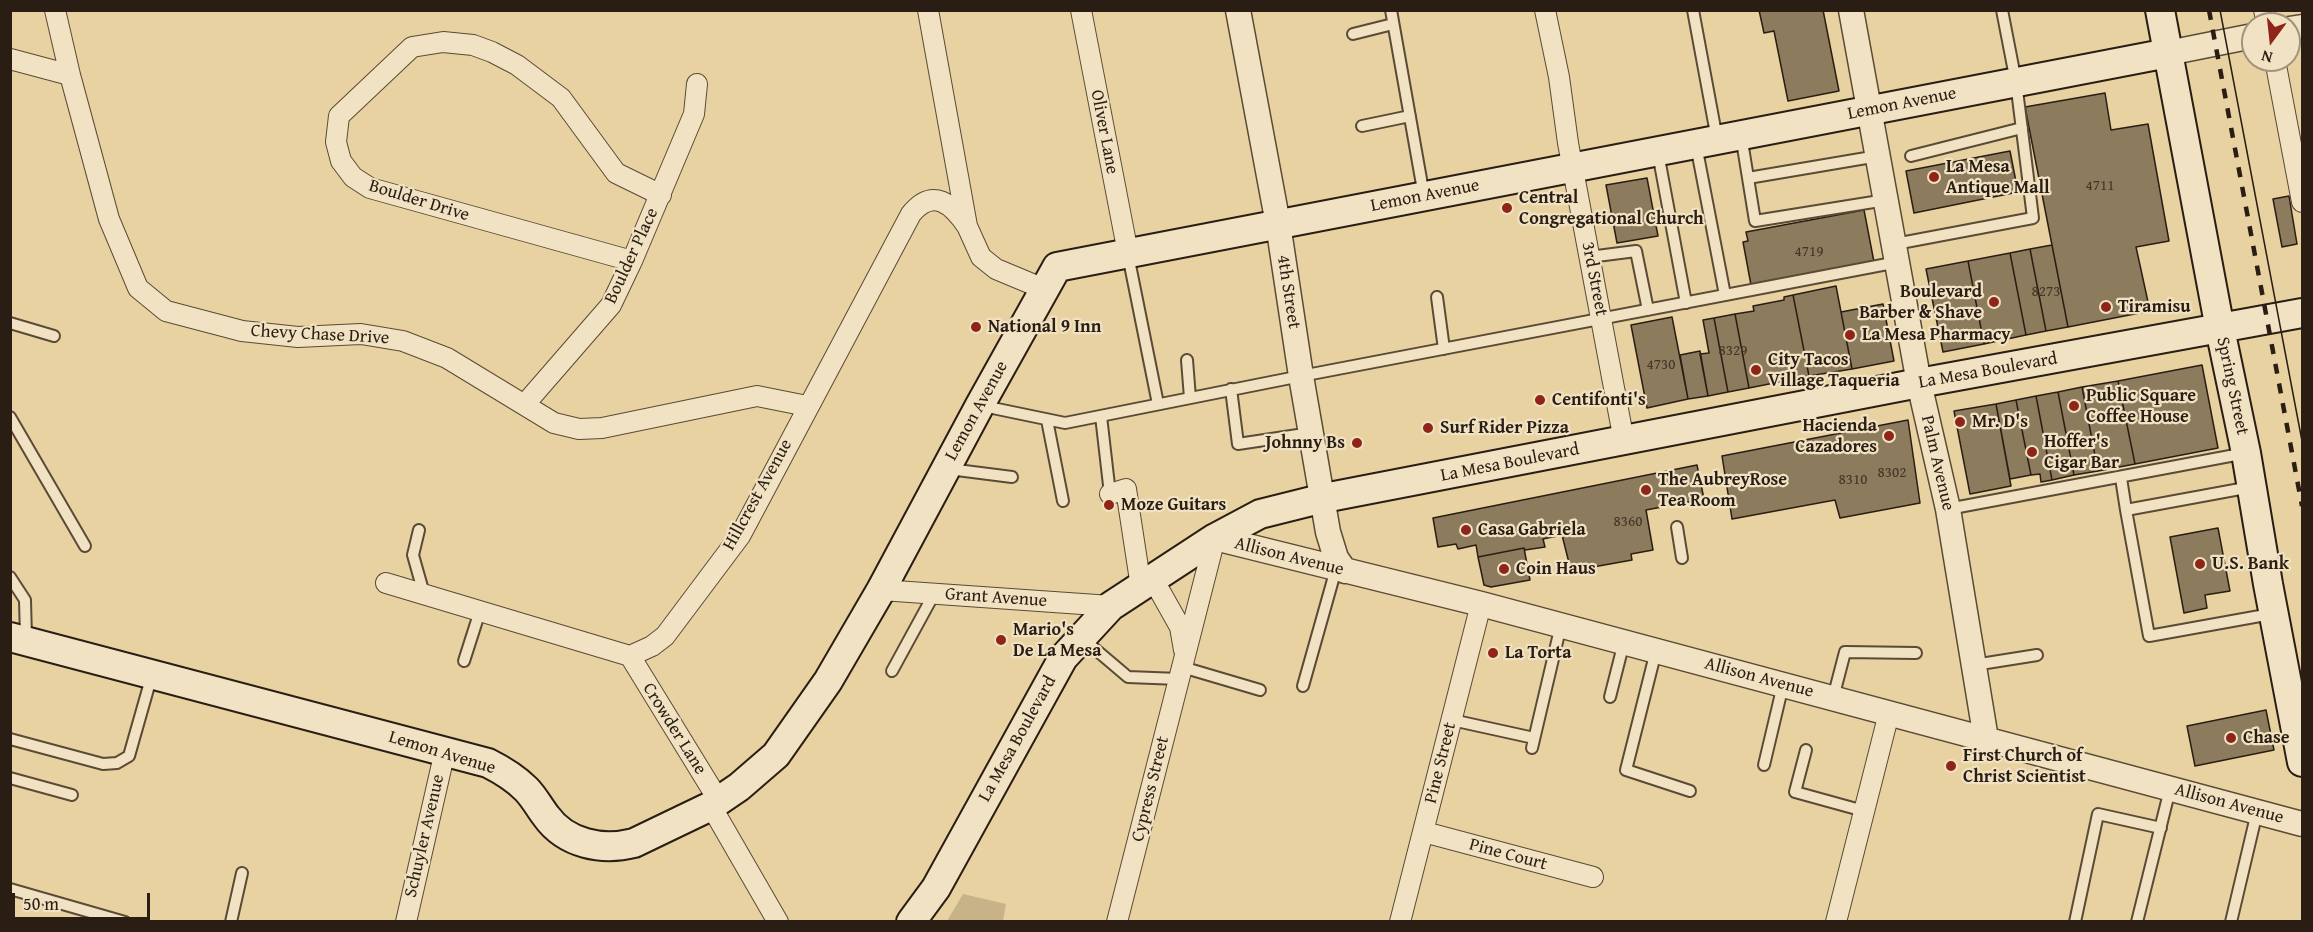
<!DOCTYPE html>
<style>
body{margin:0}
#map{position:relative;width:2313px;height:932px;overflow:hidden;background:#e8d2a1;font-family:"Gentium Book Plus",serif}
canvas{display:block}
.frame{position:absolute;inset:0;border:12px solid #2a1d13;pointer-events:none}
.north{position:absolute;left:2241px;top:12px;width:60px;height:60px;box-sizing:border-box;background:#f0e2c2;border:2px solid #a1937c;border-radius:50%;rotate:195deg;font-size:16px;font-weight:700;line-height:24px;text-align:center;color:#2a1d13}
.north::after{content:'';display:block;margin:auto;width:21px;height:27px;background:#8f2418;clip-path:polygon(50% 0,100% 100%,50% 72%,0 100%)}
.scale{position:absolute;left:12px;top:893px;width:138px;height:27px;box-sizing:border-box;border:3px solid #2a1d13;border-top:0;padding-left:8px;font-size:18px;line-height:21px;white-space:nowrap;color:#2a1d13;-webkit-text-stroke:4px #f0e2c2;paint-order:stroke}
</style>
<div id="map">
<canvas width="2313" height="932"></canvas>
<div class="frame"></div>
<div class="north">N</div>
<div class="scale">50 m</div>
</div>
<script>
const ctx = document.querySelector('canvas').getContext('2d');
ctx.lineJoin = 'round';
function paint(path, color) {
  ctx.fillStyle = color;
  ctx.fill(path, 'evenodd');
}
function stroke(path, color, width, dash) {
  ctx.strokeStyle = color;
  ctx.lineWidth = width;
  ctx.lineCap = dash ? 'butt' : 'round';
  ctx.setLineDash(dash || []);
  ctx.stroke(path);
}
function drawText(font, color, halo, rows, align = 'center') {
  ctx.font = font + ' "Gentium Book Plus",serif';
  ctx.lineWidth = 4.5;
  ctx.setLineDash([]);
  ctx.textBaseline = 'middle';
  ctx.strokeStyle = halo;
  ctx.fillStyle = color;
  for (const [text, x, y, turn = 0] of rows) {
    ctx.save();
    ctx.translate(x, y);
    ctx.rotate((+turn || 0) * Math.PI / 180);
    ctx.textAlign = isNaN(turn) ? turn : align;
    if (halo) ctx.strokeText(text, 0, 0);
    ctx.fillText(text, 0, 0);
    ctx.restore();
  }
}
paint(new Path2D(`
 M 963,894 L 1006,904 L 1003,921 L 947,921 Z`), '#c8b389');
const building = new Path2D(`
 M 1759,10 L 1823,10 L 1839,91 L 1788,101 L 1774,31 L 1764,33 Z
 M 2105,93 L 2111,130 L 2148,124 L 2169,241 L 2136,247 L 2150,311 L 2068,327 L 2025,107 Z
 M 2010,151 L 2018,192 L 1914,213 L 1906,171 Z
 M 1647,178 L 1658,236 L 1617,243 L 1606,185 Z
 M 2289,196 L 2297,244 L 2282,247 L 2273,199 Z
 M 1864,210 L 1874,262 L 1751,285 L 1743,242 L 1748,241 L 1746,232 Z
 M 2052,245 L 2068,327 L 2046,331 L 2030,249 Z
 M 2030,249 L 2046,331 L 2026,335 L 2010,253 Z
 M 2010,253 L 2026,335 L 1984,344 L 1968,261 Z
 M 1968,261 L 1984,344 L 1943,352 L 1926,269 Z
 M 1836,286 L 1852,369 L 1809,376 L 1793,295 Z
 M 1793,295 L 1809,376 L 1749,388 L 1735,314 L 1754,311 L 1753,306 L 1784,300 L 1784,297 Z
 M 1883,304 L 1894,361 L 1852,369 L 1841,312 Z
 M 1735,314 L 1749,388 L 1728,392 L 1714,318 Z
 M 1672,317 L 1688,399 L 1647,408 L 1631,325 Z
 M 1714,318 L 1728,392 L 1708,396 L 1700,354 L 1709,353 L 1703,320 Z
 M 1700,351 L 1708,396 L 1688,399 L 1680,355 Z
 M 2202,365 L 2218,448 L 2135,464 L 2118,381 Z
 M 2118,381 L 2135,464 L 2098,471 L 2082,387 Z
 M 2082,387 L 2098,471 L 2074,475 L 2058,392 Z
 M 2058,392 L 2074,475 L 2052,480 L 2036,396 Z
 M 2036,396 L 2052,480 L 2041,482 L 2040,474 L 2031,475 L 2016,400 Z
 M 2016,400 L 2031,475 L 2010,479 L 1996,404 Z
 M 1996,404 L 2011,486 L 1970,494 L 1954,411 Z
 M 1908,420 L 1920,503 L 1840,518 L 1835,500 L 1732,519 L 1722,456 Z
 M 1697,465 L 1704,499 L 1646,510 L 1653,550 L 1631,554 L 1632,560 L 1571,571 L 1562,535 L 1543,539 L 1545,547 L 1525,550 L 1524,548 L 1478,557 L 1476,545 L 1458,549 L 1456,544 L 1438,547 L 1433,518 Z
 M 2218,528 L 2230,591 L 2205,595 L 2207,608 L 2184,613 L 2170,537 Z
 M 1524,548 L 1530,580 L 1491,587 L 1484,585 L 1478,557 Z
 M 2266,710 L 2274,750 L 2195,766 L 2187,726 Z`);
paint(building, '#8d7b5d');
stroke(building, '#2a1d13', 1.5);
const service = new Path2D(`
 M 1391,10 L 1424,196
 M 1693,10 L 1717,139
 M 1353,34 L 1393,24
 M 1362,126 L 1410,116
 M 1741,135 L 1755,221 L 1886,200
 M 1696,145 L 1725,295
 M 1658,153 L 1686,303
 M 1911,156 L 2022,128
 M 1748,178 L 1878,156
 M 1895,244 L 2033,218 L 2016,82 L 2002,10
 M 1128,255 L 1158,404
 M 1589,257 L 1636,251 L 1648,310
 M 1437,297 L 1444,349
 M 10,323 L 54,336
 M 1187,360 L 1190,398
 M 1231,389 L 1238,444 L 1311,433
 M 983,406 L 1065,423 L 1301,376 L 1898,262
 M 1101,416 L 1110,494
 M 10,417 L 85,546
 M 1047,420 L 1063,501
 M 949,469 L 1012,477
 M 2121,478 L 2126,510
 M 2251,487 L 2126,510 L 2149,636 L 2271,614
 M 1948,509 L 2246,453
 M 1677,527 L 1682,558
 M 419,530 L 413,555 L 424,594
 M 10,577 L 25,600 L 26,638
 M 1082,638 L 1128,677 L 1179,679
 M 1656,651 L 1626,770 L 1690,791
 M 464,661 L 480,611
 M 1974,665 L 2037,655
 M 1182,667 L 1260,690
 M 892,671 L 934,594
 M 1303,686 L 1336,569
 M 1610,697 L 1624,642
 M 1833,698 L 1845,652 L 1916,653
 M 1452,720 L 1534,738
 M 10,739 L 103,764 L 117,763 L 129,756 L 152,675
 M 1532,748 L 1561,625
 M 1806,750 L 1795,792 L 1864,811
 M 1764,765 L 1783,685
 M 10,778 L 72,795
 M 10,889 L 125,922
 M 231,922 L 242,873
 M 2075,922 L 2098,814 L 2161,828
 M 2137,922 L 2170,789
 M 2231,922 L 2257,812`);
const minor = new Path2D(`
 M 55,10 L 70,75
 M 928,10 L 967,226 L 981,257 L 996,269 L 1044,289
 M 1081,10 L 1128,253
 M 1545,10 L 1559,77 L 1568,143 L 1624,441
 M 2264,10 L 2267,24
 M 10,59 L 70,75 L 109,219 L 138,288 L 166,311 L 242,331 L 298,337 L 361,334 L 403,341 L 447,358 L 554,423 L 579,429 L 602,428 L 757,396 L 807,406
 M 2275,60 L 2302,202
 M 632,261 L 370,188 L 353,177 L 341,161 L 336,142 L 339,116 L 412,47 L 443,42 L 473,45 L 492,52 L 517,65 L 561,98 L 616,173 L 661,195
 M 525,404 L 611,305 L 632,261 L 694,114 L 697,84
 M 1110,494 L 1126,489 L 1141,587
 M 1153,579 L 1180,627 L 1184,650
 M 386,583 L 630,656 L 652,646 L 665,636 L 740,536 L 911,214 C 933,187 952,204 967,226
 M 881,590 L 1111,606
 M 630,656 L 719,801
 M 711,806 L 778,922
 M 1424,832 L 1593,877
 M 406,922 L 445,751
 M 1117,922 L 1215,538
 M 1400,922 L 1481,604
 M 1836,922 L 1889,713`);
const tertiary = new Path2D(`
 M 1238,10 L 1278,224 L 1301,376 L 1328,532 L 1336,558 L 1345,571
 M 1851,10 L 1919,383 L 1948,509 L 1986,739
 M 2289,29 L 2302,27
 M 2168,53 L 2253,36
 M 1215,538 L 1481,604 L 2302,824`);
const secondary = new Path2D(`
 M 2160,10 L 2220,329 L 2246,453 L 2268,584 L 2302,762
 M 10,637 L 488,763 C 502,770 515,778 526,789 C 534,797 539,807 546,816 C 566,844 602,851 634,843 L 711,806 L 739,787 L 776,755 L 828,681 L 881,590 L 980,405 L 1057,267 L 2168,53
 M 911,922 L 936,888 L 1063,658 L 1111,606 L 1215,538 L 1260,514 L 1324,498 L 1919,383 L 2302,313`);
stroke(service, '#5a4a36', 14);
stroke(minor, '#5a4a36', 22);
stroke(tertiary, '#5a4a36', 27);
stroke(secondary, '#2a1d13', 32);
stroke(service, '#f0e2c2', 10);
stroke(minor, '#f0e2c2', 20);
stroke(tertiary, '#f0e2c2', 24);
stroke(secondary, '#f0e2c2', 28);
stroke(new Path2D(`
 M 2220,10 L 2302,441`), '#2a1d13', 1.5);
stroke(new Path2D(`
 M 2209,10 L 2302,506`), '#2a1d13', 4.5, [10, 10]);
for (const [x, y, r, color] of [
 [1934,177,6,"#8f2418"],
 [1507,208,6,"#8f2418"],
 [1994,302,6,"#8f2418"],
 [2106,307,6,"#8f2418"],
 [976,327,6,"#8f2418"],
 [1850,335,6,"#8f2418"],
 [1756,370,6,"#8f2418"],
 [1540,400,6,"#8f2418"],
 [2074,406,6,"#8f2418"],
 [1960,422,6,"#8f2418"],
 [1428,428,6,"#8f2418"],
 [1889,436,6,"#8f2418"],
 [1357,443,6,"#8f2418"],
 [2032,452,6,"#8f2418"],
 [1646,490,6,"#8f2418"],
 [1109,505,6,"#8f2418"],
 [1466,530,6,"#8f2418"],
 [2200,564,6,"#8f2418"],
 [1504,569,6,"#8f2418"],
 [1001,640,6,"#8f2418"],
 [1493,653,6,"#8f2418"],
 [2231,738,6,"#8f2418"],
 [1951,766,6,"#8f2418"]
]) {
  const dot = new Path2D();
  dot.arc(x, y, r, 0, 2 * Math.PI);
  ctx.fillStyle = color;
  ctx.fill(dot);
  stroke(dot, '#f0e2c2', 2);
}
drawText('15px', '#433426', null, [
 ["4711",2100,186],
 ["4719",1809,252],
 ["8273",2046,292],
 ["8329",1733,351],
 ["4730",1661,365],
 ["8302",1892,473],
 ["8310",1853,480],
 ["8360",1628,522]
]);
drawText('18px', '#2a1d13', '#f0e2c2', [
 ["Lemon Avenue",1902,104,-11],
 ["Oliver Lane",1104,132,79],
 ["Lemon Avenue",1425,196,-11],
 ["Boulder Drive",419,201,17],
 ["Boulder Place",632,256,-65],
 ["3rd Street",1594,279,79],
 ["4th Street",1288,292,81],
 ["Chevy Chase Drive",320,335,3],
 ["La Mesa Boulevard",1988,371,-10],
 ["Spring Street",2232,386,78],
 ["Lemon Avenue",977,411,-61],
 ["La Mesa Boulevard",1510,463,-11],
 ["Palm Avenue",1937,463,77],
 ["Hillcrest Avenue",758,495,-61],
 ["Allison Avenue",1289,557,14],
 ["Grant Avenue",996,598,4],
 ["Allison Avenue",1759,678,15],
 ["Crowder Lane",674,729,58],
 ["La Mesa Boulevard",1018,739,-61],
 ["Lemon Avenue",442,753,17],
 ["Pine Street",1441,763,-76],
 ["Cypress Street",1151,789,-76],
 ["Allison Avenue",2229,804,15],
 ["Schuyler Avenue",425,836,-77],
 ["Pine Court",1508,855,15]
]);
drawText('bold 18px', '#2a1d13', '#f0e2c2', [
 ["La Mesa",1946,167],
 ["Antique Mall",1946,188],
 ["Central",1519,198],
 ["Congregational Church",1519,219],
 ["Boulevard",1982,292,"right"],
 ["Barber & Shave",1982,313,"right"],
 ["Tiramisu",2118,307],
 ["National 9 Inn",988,327],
 ["La Mesa Pharmacy",1862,335],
 ["City Tacos",1768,360],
 ["Village Taqueria",1768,381],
 ["Public Square",2086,396],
 ["Coffee House",2086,417],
 ["Centifonti's",1552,400],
 ["Mr. D's",1972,422],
 ["Hacienda",1877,426,"right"],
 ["Cazadores",1877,447,"right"],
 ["Surf Rider Pizza",1440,428],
 ["Hoffer's",2044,442],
 ["Cigar Bar",2044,463],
 ["Johnny Bs",1345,443,"right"],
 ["The AubreyRose",1658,480],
 ["Tea Room",1658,501],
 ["Moze Guitars",1121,505],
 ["Casa Gabriela",1478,530],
 ["U.S. Bank",2212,564],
 ["Coin Haus",1516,569],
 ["Mario's",1013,630],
 ["De La Mesa",1013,651],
 ["La Torta",1505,653],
 ["Chase",2243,738],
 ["First Church of",1963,756],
 ["Christ Scientist",1963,777]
], 'left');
</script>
